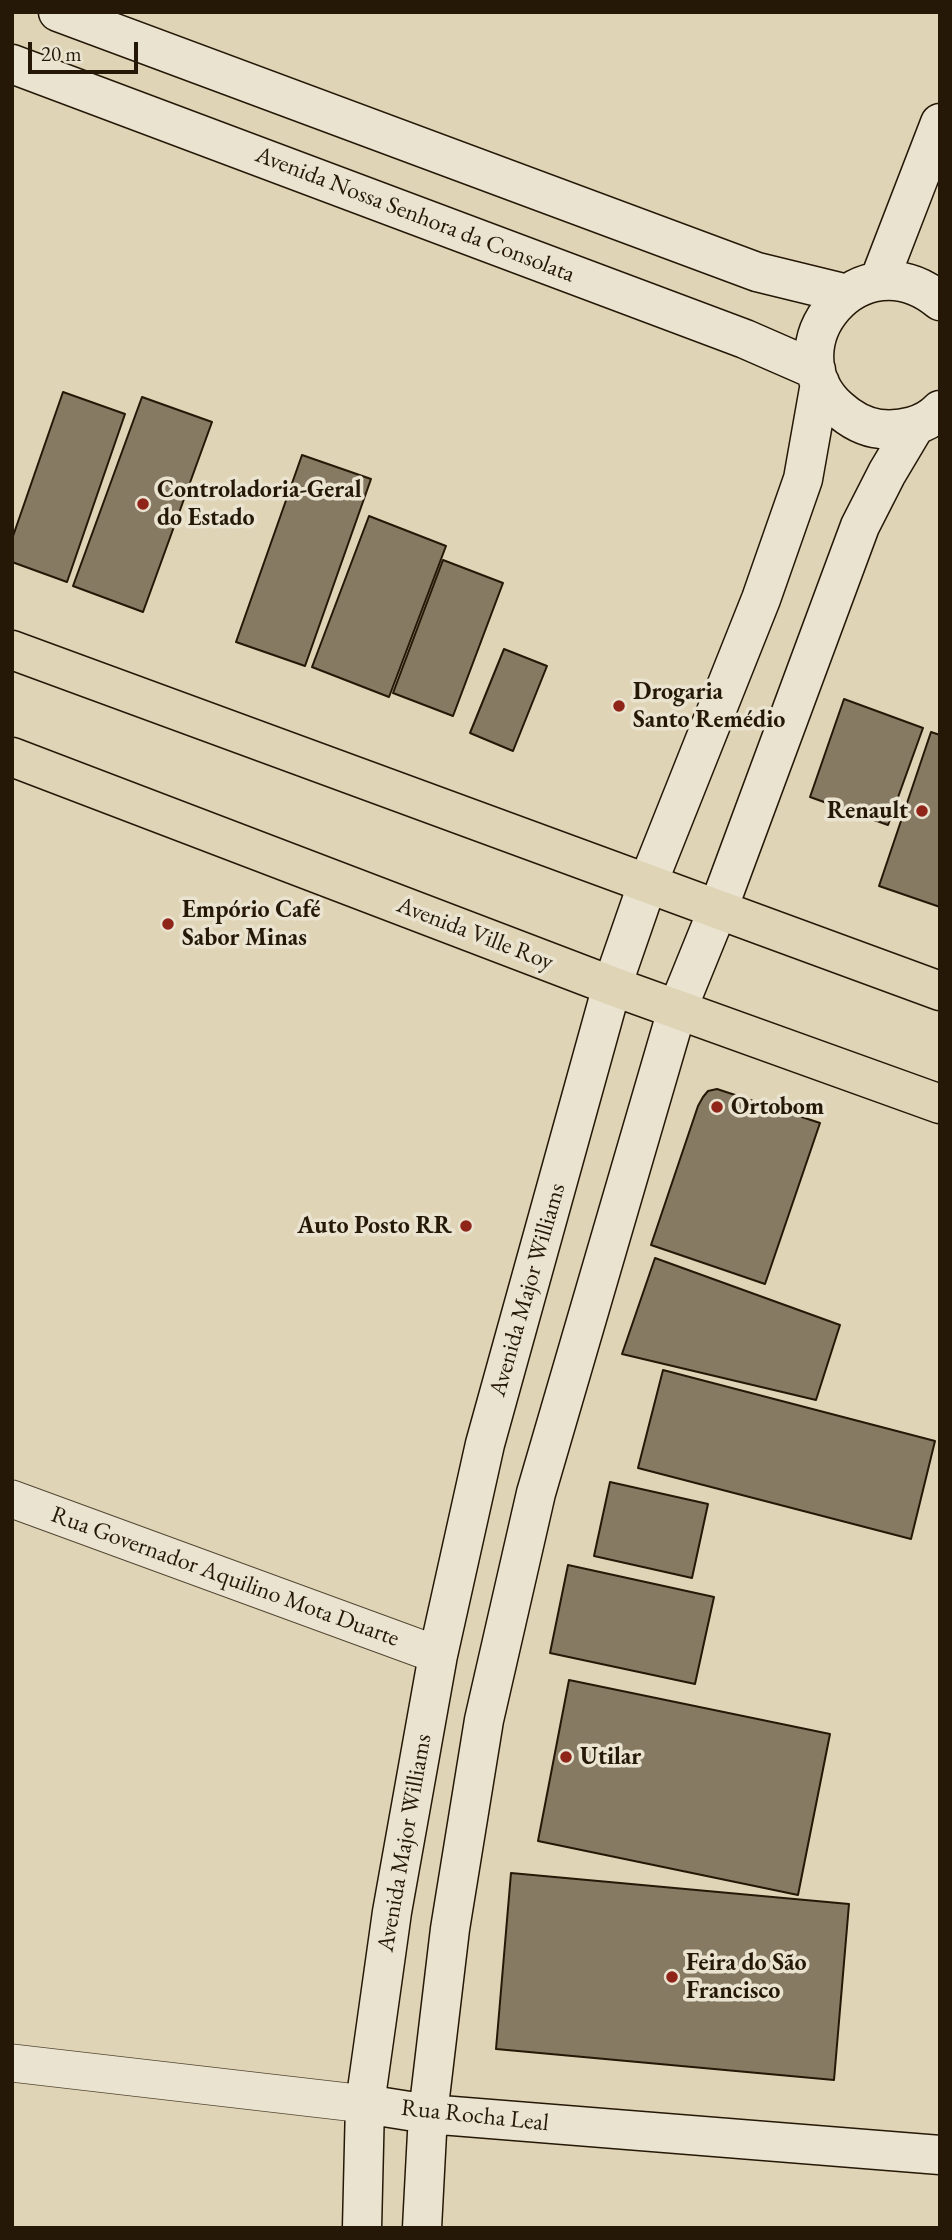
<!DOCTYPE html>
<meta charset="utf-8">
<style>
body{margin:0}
#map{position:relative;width:952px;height:2240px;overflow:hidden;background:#dfd4b6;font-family:"EB Garamond",serif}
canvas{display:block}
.frame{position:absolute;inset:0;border:14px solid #261807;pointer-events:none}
.scale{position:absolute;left:28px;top:42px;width:110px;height:32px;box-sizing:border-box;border:4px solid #261807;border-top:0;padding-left:9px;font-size:21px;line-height:24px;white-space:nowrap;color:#261807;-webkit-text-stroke:5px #eae3d0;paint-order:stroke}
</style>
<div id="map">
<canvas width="952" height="2240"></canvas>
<div class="frame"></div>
<div class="scale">20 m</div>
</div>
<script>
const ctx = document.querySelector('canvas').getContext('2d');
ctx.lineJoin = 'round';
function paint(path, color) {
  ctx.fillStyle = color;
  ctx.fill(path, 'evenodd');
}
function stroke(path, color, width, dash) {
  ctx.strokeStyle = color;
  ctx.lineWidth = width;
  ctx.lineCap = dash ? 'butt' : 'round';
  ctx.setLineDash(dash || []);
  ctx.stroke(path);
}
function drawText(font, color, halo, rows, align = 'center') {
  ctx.font = font + ' "EB Garamond",serif';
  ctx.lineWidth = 7;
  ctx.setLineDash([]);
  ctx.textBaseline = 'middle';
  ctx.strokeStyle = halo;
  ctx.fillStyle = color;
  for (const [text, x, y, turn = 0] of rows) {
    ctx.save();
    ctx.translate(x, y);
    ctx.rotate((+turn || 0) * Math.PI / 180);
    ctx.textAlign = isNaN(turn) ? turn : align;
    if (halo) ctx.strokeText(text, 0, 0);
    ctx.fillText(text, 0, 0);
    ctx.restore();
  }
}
const building = new Path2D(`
 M 63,392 L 125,414 L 67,582 L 12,562 L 12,539 Z
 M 142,397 L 212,422 L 143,612 L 73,586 Z
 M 302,455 L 371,479 L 305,666 L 236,642 Z
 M 369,516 L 446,546 L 389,697 L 312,667 Z
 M 443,560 L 503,583 L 453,716 L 393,693 Z
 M 504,649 L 547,666 L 513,751 L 470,733 Z
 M 844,699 L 923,728 L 888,825 L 810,797 Z
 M 931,732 L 940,735 L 940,907 L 879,886 Z
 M 717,1089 L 820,1123 L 765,1284 L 651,1245 L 698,1106 L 703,1097 L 708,1091 Z
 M 655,1258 L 840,1325 L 816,1400 L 622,1354 Z
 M 663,1370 L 935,1441 L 911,1539 L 638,1468 Z
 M 610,1482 L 708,1504 L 692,1578 L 594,1556 Z
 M 568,1565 L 714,1597 L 695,1684 L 550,1653 Z
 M 569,1680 L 830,1734 L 798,1895 L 538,1841 Z
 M 511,1873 L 849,1904 L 834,2080 L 496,2049 Z`);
paint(building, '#867a62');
stroke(building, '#261807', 2);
const street = new Path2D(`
 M 12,1499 L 438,1655
 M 12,2063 L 365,2104`);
const secondary = new Path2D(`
 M 58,12 L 757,272 L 847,294
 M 12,64 L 745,339 L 816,370
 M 879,281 L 940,123
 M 940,301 C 861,235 770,346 838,408 C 850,419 863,427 880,429 C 901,431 925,426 940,410
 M 365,2104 L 428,2114 L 940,2155
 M 362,2228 L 365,2104 L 392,1912 L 438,1655 L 485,1444 L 612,986 L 647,885 L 761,599 L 803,479 L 820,383
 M 422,2228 L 428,2114 L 450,1929 L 484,1720 L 536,1493 L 677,1010 L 718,909 L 860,526 L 887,473 L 915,426`);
const primary = new Path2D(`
 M 12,650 L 940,991
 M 12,757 L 612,986 L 940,1104`);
stroke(street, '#544733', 39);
stroke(secondary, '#261807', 41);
stroke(primary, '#261807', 41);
stroke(street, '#eae3d0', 37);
stroke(secondary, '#eae3d0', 38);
stroke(primary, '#dfd4b6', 38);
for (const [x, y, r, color] of [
 [143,504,7,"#8f2418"],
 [619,706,7,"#8f2418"],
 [922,811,7,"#8f2418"],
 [168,924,7,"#8f2418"],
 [717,1107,7,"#8f2418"],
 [466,1226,7,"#8f2418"],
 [566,1757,7,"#8f2418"],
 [672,1977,7,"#8f2418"]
]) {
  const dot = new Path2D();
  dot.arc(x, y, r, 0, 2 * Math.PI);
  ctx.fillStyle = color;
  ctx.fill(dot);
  stroke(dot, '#eae3d0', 2.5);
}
drawText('24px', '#261807', '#eae3d0', [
 ["Avenida Nossa Senhora da Consolata",415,215,21],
 ["Avenida Ville Roy",475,934,21],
 ["Avenida Major Williams",528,1290,-74],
 ["Rua Governador Aquilino Mota Duarte",225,1577,20],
 ["Avenida Major Williams",405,1843,-80],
 ["Rua Rocha Leal",475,2116,6]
]);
drawText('bold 24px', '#261807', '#eae3d0', [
 ["Controladoria-Geral",157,490],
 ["do Estado",157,518],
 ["Drogaria",633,692],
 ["Santo Remédio",633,720],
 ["Renault",908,811,"right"],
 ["Empório Café",182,910],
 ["Sabor Minas",182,938],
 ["Ortobom",731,1107],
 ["Auto Posto RR",452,1226,"right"],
 ["Utilar",580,1757],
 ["Feira do São",686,1963],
 ["Francisco",686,1991]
], 'left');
</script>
